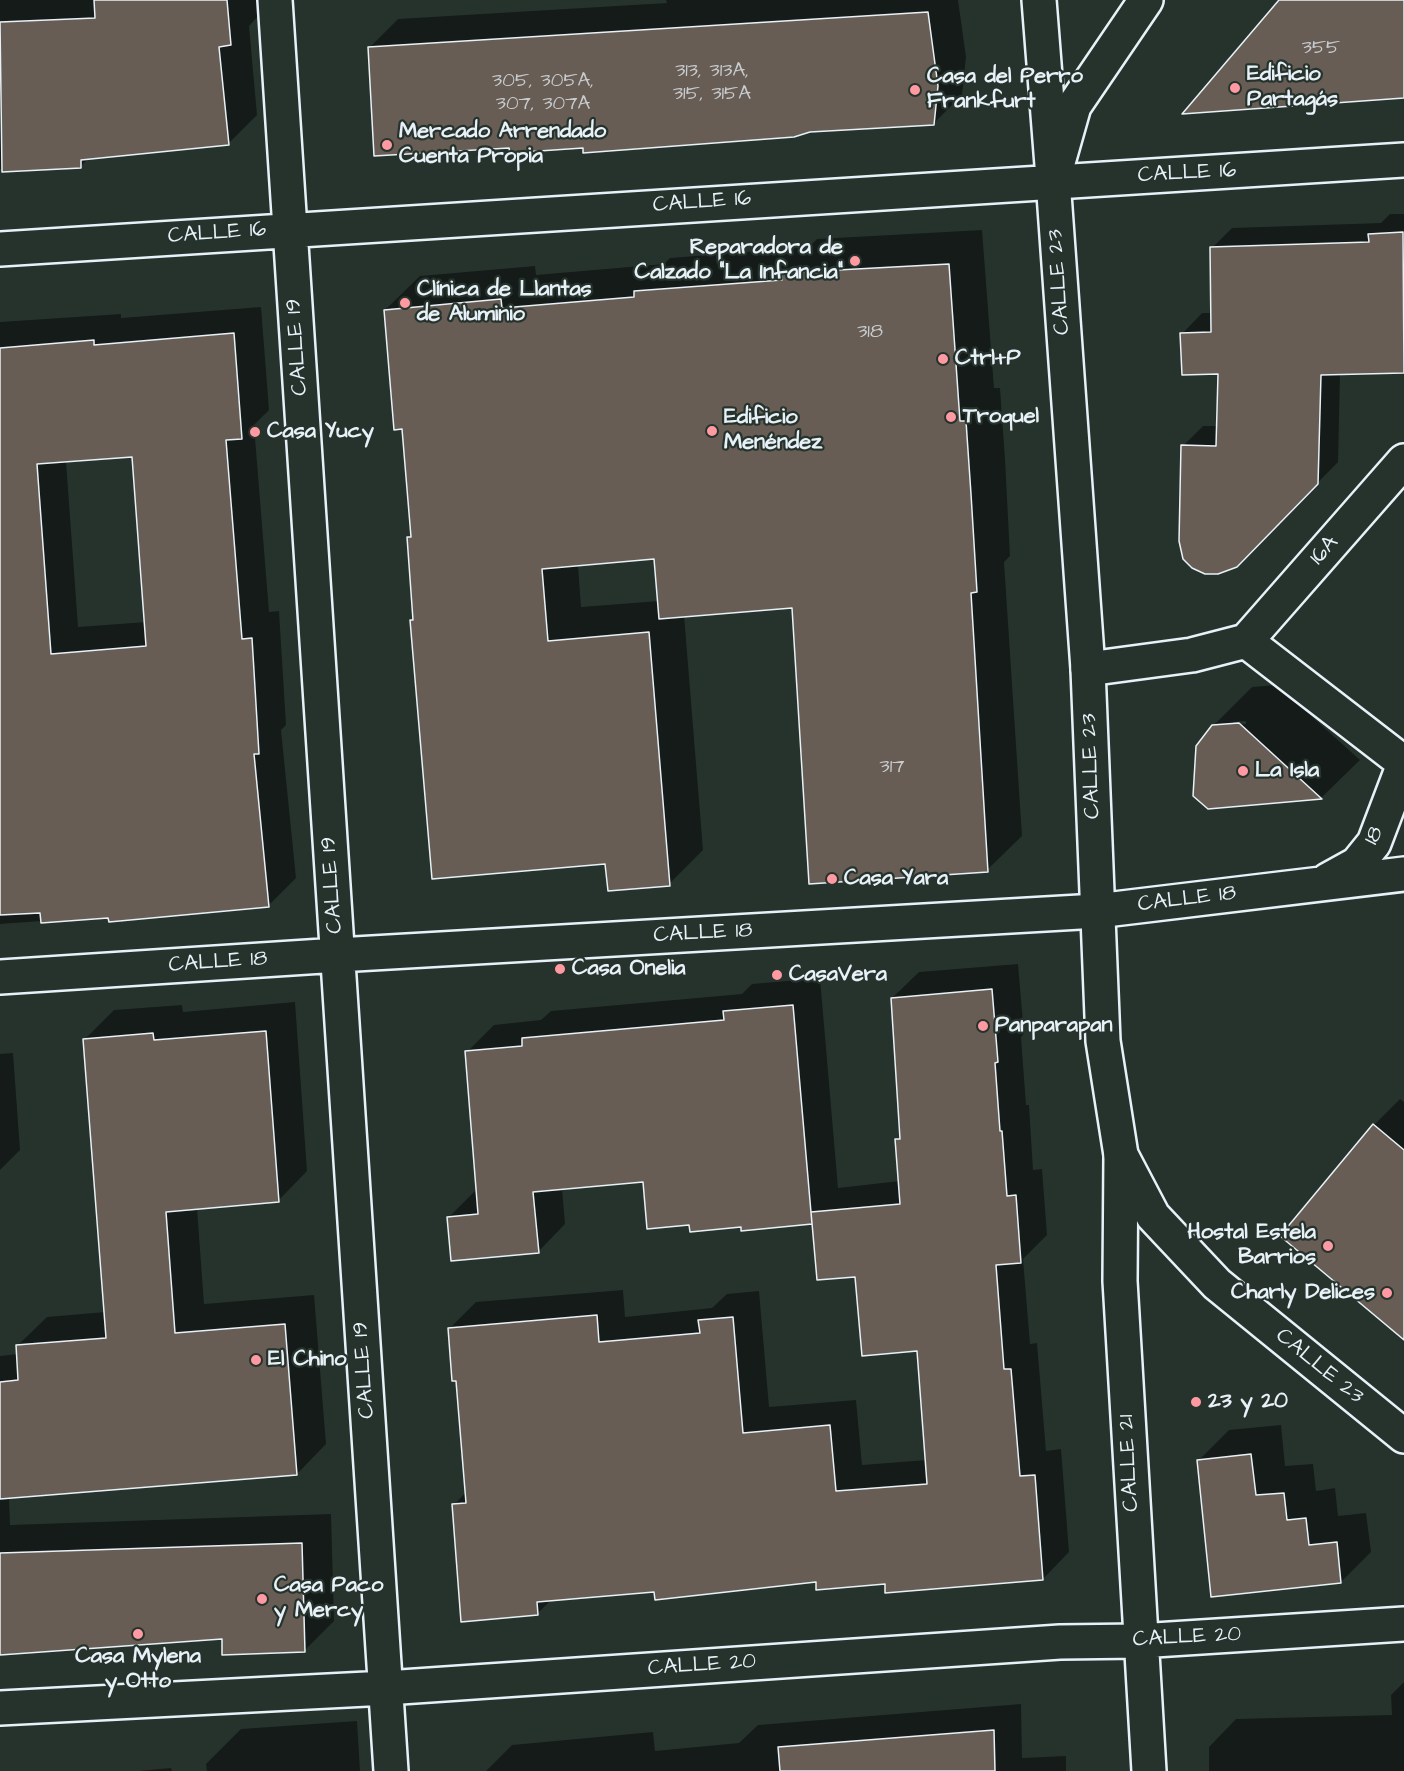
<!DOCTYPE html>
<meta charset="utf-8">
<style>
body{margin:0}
canvas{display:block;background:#26332d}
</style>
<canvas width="1404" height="1771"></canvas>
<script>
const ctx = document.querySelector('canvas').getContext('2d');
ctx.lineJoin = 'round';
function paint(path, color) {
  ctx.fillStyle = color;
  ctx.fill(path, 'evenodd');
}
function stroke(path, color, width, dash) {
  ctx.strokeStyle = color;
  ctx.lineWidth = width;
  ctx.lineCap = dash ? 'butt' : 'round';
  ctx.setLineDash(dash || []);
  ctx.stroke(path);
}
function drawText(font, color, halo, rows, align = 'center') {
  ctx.font = font + ' "Architects Daughter",sans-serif';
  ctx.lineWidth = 4.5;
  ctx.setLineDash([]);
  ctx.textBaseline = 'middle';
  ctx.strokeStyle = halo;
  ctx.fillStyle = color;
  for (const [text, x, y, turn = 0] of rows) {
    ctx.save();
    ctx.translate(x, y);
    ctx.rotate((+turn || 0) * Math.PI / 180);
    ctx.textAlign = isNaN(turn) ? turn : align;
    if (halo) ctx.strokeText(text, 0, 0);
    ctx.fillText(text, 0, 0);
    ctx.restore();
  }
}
paint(new Path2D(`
 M 0,0 L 258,0 L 259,15 L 249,26 L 257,115 L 228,144 L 89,158 L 81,166 L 0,169 Z
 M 666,0 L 958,0 L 966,57 L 962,95 L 934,123 L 584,146 L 511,146 L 369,48 L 398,19 L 667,3 Z
 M 1390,214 L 1404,214 L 1404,371 L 1340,373 L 1338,462 L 1236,566 L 1183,446 L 1203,426 L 1218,426 L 1220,372 L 1182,334 L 1202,313 L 1212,313 L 1212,248 L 1232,228 L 1381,223 Z
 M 982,230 L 994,388 L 1000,388 L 1005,459 L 1010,556 L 1004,562 L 1022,836 L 987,870 L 794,607 L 684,615 L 703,850 L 669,884 L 607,863 L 411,620 L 414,618 L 409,538 L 412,534 L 404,427 L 385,310 L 420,276 L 535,266 L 536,275 L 664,264 L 670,258 L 809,247 L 817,239 ZM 656,558 L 659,601 L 581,607 L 578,565 Z
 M 261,307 L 269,410 L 254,425 L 269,612 L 279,611 L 286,725 L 281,730 L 296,878 L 269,905 L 0,924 L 0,322 L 121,314 L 121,318 ZM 133,455 L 146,622 L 78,627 L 66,461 Z
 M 1277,685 L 1360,760 L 1322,797 L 1208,808 L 1213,726 L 1252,687 ZM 1246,721 L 1246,724 L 1233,725 L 1233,722 Z
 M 1018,964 L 1024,1034 L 1021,1037 L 1026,1105 L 1029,1105 L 1033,1170 L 1042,1169 L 1047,1235 L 1023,1259 L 1030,1344 L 1037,1343 L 1046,1451 L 1061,1449 L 1069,1552 L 1043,1579 L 886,1583 L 817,1581 L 655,1590 L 552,1599 L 538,1613 L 454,1505 L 466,1492 L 457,1379 L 449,1329 L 476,1302 L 623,1290 L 625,1317 L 712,1308 L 727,1294 L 759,1291 L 769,1407 L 856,1400 L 862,1465 L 927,1460 L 919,1350 L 814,1220 L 811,1223 L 742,1226 L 690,1224 L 645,1181 L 562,1188 L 565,1224 L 538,1252 L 449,1217 L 476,1190 L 467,1052 L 494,1025 L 541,1020 L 551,1011 L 742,994 L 752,984 L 820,978 L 838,1188 L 900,1181 L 897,1140 L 902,1135 L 892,998 L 919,972 Z
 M 295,1002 L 307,1171 L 278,1201 L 197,1208 L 204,1304 L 314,1295 L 326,1444 L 297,1474 L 9,1497 L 10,1525 L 331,1514 L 334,1621 L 304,1651 L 223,1637 L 0,1654 L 0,1356 L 18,1354 L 17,1346 L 47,1317 L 105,1312 L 85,1039 L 114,1010 L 182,1005 L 183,1012 Z
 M 13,1053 L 20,1150 L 0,1170 L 0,1054 Z
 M 1400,1099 L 1404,1102 L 1404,1339 L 1282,1236 L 1374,1125 Z
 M 1281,1425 L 1285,1466 L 1313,1464 L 1316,1491 L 1335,1488 L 1338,1516 L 1366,1513 L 1371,1552 L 1341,1582 L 1199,1460 L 1229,1430 Z
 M 1404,1682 L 1404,1771 L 1209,1771 L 1209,1747 L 1236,1719 L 1392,1715 L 1391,1695 Z
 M 1021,1704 L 1022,1758 L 1066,1756 L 1066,1771 L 486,1771 L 512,1745 L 653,1732 L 655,1751 L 739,1743 L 758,1725 Z
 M 357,1721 L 360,1771 L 207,1771 L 206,1764 L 241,1729 Z
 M 171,1768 L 172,1771 L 139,1771 Z`), '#0007');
const building = new Path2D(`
 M 94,0 L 227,0 L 231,45 L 219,47 L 229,145 L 81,160 L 81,168 L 2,172 L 0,22 L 95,18 Z
 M 1279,0 L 1404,0 L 1404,98 L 1182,114 Z
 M 928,12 L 938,86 L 934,125 L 810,132 L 794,137 L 583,153 L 583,148 L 510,153 L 509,148 L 374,156 L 368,47 Z
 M 1403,232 L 1404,373 L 1321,375 L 1318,484 L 1237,567 L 1218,574 L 1205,574 L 1192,568 L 1183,559 L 1179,541 L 1181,445 L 1216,446 L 1218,374 L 1182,375 L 1180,333 L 1211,332 L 1210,247 L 1369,242 L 1368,234 Z
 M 949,264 L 960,421 L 966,421 L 971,494 L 977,592 L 971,593 L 988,872 L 809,884 L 792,608 L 659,619 L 654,559 L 542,569 L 548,641 L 649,632 L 670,886 L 608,891 L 605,864 L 432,879 L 410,620 L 413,620 L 407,537 L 411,537 L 402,429 L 394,430 L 384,310 L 501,299 L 502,308 L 634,297 L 634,291 L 782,280 L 782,273 Z
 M 234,333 L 242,439 L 226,440 L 242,639 L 252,638 L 259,754 L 254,754 L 269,907 L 109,922 L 108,918 L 41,923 L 40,913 L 0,915 L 0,348 L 94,340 L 94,345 ZM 132,457 L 146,646 L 51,654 L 37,464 Z
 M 1239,723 L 1322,799 L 1208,809 L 1193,796 L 1196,746 L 1212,725 Z
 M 992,989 L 998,1062 L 995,1063 L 1000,1131 L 1002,1131 L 1007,1196 L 1016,1195 L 1021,1263 L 996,1265 L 1004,1369 L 1011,1369 L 1020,1476 L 1035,1475 L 1043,1580 L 885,1593 L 885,1584 L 816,1590 L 816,1582 L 655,1600 L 654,1592 L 537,1602 L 538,1615 L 461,1622 L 452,1504 L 466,1503 L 456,1381 L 452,1381 L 448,1328 L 597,1315 L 599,1342 L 700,1333 L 698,1320 L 733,1317 L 743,1433 L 830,1425 L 836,1491 L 927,1484 L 917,1351 L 862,1356 L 855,1277 L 817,1280 L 811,1212 L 900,1204 L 895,1139 L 900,1139 L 891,998 Z
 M 793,1005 L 812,1224 L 741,1231 L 741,1227 L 690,1232 L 689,1225 L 647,1229 L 643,1182 L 533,1192 L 539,1253 L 451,1261 L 447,1217 L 478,1214 L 465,1051 L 522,1046 L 522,1038 L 724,1020 L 723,1011 Z
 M 266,1031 L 279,1202 L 166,1212 L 175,1333 L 285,1324 L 297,1475 L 0,1499 L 0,1382 L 18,1380 L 16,1345 L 106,1338 L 83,1039 L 153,1033 L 154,1040 Z
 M 1373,1124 L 1404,1150 L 1404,1340 L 1280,1236 Z
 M 1251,1454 L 1256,1495 L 1284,1493 L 1287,1520 L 1306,1518 L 1309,1545 L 1337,1542 L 1341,1583 L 1211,1597 L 1197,1460 Z
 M 302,1543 L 305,1652 L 222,1655 L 222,1639 L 0,1655 L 0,1553 Z
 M 994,1730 L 995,1771 L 780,1771 L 778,1747 Z`);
paint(building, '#685d55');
stroke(building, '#e8f1f8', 1.5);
const minor = new Path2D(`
 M 275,0 L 391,1771
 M 1039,0 L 1053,178
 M 0,249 L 1404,160
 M 1246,641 L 1404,763
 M 1088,669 L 1192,655 L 1246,641 L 1404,461
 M 1328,880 L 1357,864 L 1374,843 L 1404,764
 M 0,977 L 338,955 L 1097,911 L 1404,874
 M 1121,1155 L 1120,1281 L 1149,1771
 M 0,1708 L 386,1688 L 1060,1642 L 1139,1641 L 1404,1624`);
const primary = new Path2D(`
 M 1146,0 L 1074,106 L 1053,180 L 1088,669 L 1103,1041 L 1121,1155 L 1153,1216 L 1217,1284 L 1404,1436`);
stroke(minor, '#e8f1f8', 38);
stroke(primary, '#e8f1f8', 38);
stroke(minor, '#26332d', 33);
stroke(primary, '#26332d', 33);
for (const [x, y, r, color] of [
 [1235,88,6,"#ff9aa2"],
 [915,90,6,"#ff9aa2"],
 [387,145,6,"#ff9aa2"],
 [855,261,6,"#ff9aa2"],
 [405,303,6,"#ff9aa2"],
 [943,359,6,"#ff9aa2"],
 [951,417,6,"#ff9aa2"],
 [712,431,6,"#ff9aa2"],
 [255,432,6,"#ff9aa2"],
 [1243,771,6,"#ff9aa2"],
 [832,879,6,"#ff9aa2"],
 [560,969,6,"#ff9aa2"],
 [777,975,6,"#ff9aa2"],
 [983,1026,6,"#ff9aa2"],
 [1328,1246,6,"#ff9aa2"],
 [1387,1293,6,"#ff9aa2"],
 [256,1360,6,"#ff9aa2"],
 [1196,1402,6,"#ff9aa2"],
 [262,1599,6,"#ff9aa2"],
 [138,1634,6,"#ff9aa2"]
]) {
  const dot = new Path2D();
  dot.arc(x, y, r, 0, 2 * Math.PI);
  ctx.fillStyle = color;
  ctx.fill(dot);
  stroke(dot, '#26332d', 2);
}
drawText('20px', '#c8cccf', null, [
 ["355",1321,49],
 ["313, 313A,",712,72],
 ["315, 315A",712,95],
 ["305, 305A,",543,82],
 ["307, 307A",543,105],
 ["318",870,333],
 ["317",892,768]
]);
drawText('bold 22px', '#e8f1f8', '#26332d', [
 ["Edificio",1247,75],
 ["Partagás",1247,100],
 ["Casa del Perro",927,77],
 ["Frankfurt",927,102],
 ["Mercado Arrendado",399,132],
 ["Cuenta Propia",399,157],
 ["Reparadora de",843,248,"right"],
 ["Calzado \"La Infancia\"",843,273,"right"],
 ["Clínica de Llantas",417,290],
 ["de Aluminio",417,315],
 ["Ctrl+P",955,359],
 ["Troquel",963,417],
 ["Edificio",724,418],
 ["Menéndez",724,443],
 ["Casa Yucy",267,432],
 ["La Isla",1255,771],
 ["Casa Yara",844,879],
 ["Casa Onelia",572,969],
 ["CasaVera",789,975],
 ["Panparapan",995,1026],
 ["Hostal Estela",1316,1233,"right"],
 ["Barrios",1316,1258,"right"],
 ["Charly Delices",1375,1293,"right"],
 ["El Chino",268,1360],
 ["23 y 20",1208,1402],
 ["Casa Paco",274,1586],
 ["y Mercy",274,1611],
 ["Casa Mylena",138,1657,"center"],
 ["y Otto",138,1682,"center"]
], 'left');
drawText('22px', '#e8f1f8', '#26332d', [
 ["CALLE 16",1187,174,-3],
 ["CALLE 16",702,203,-4],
 ["CALLE 16",217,234,-4],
 ["CALLE 23",1060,282,-94],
 ["CALLE 19",298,347,-94],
 ["16A",1325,551,-49],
 ["CALLE 23",1092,766,-92],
 ["18",1375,836,-64],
 ["CALLE 19",333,885,-94],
 ["CALLE 18",1187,900,-7],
 ["CALLE 18",703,934,-3],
 ["CALLE 18",218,963,-4],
 ["CALLE 23",1319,1367,39],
 ["CALLE 19",365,1370,-94],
 ["CALLE 21",1130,1463,-93],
 ["CALLE 20",1187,1638,-3],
 ["CALLE 20",702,1666,-4]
]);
</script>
